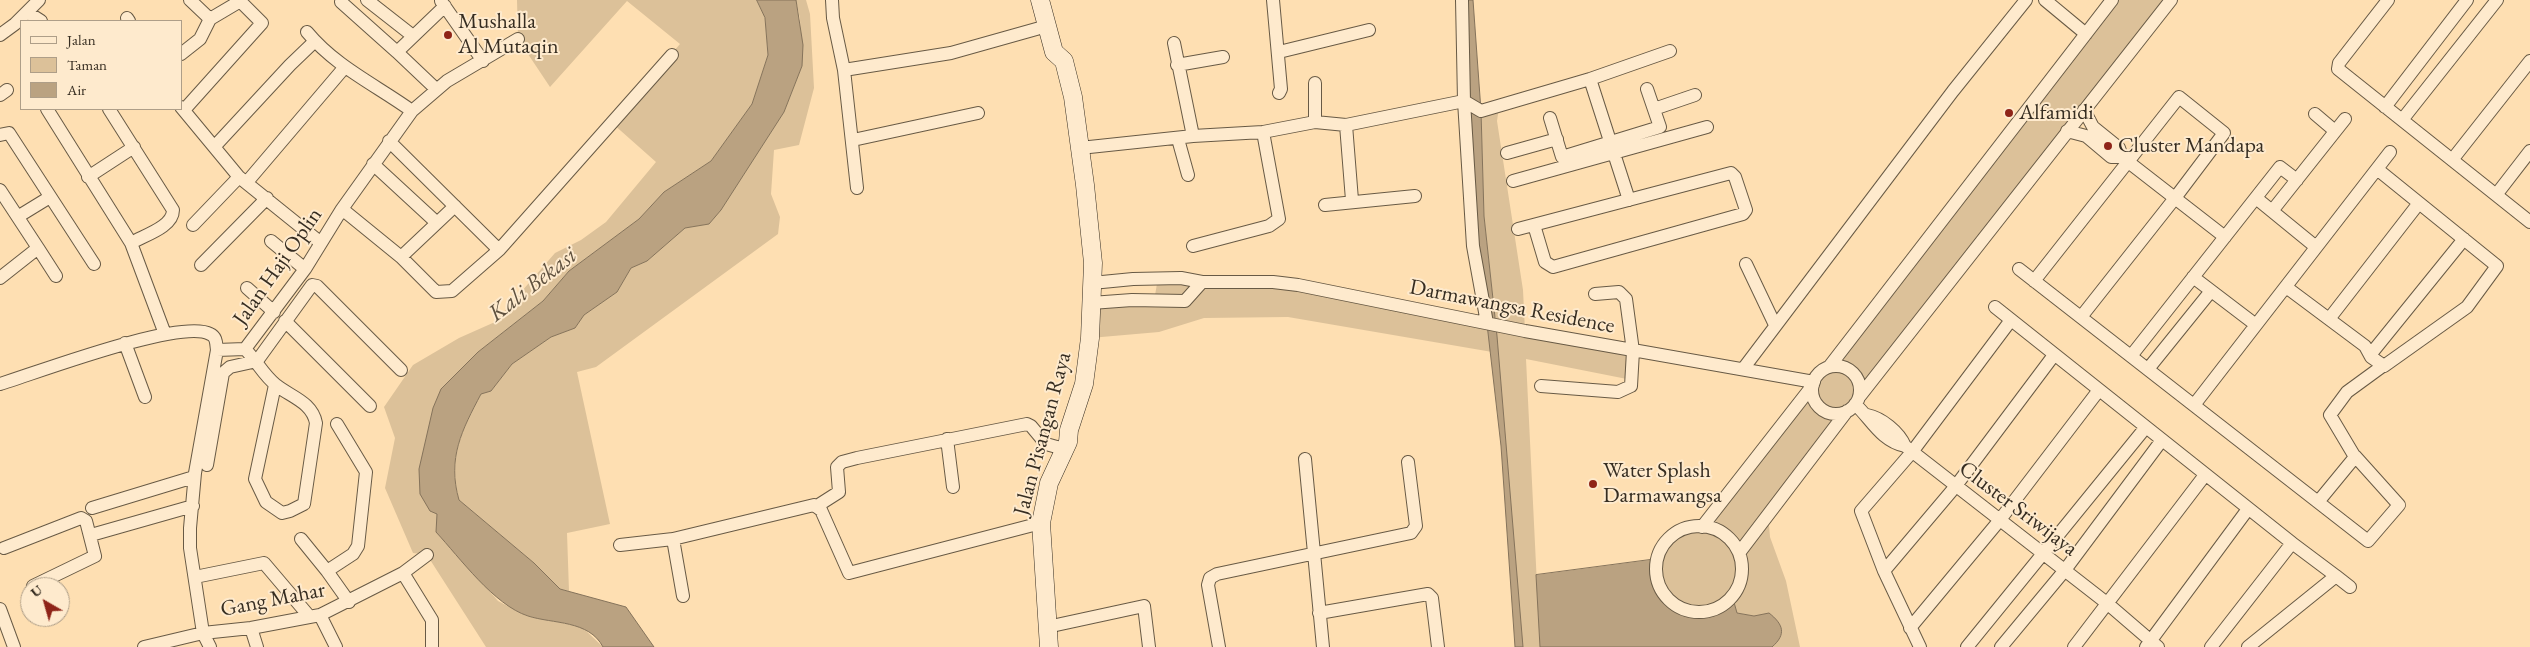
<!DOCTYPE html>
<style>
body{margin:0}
#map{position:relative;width:2530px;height:647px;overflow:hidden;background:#fedfb2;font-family:"EB Garamond",serif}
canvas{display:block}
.legend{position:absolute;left:20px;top:20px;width:162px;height:90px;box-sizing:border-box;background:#feeacd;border:1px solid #ae9e88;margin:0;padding:6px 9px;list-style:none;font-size:15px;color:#362d21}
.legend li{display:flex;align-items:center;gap:10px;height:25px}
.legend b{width:25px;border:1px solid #ae9e88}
.north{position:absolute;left:20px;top:577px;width:50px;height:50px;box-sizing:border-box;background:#feeacd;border:1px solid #ae9e88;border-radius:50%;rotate:322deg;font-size:14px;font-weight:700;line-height:20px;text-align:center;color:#362d21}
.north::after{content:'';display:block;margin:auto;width:18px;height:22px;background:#8f2418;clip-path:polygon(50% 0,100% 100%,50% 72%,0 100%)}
</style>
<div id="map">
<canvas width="2530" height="647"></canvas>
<ul class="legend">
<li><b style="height:6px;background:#feeacd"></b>Jalan</li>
<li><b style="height:14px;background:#dcc199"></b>Taman</li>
<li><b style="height:14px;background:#baa281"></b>Air</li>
</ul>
<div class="north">U</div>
</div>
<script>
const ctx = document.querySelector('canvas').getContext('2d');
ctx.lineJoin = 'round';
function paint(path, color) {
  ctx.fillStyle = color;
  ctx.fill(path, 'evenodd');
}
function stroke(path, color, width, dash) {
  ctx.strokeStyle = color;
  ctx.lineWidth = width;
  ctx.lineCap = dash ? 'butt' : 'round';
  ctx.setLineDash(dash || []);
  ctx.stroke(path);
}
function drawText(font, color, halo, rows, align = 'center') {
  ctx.font = font + ' "EB Garamond",serif';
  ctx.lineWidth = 4;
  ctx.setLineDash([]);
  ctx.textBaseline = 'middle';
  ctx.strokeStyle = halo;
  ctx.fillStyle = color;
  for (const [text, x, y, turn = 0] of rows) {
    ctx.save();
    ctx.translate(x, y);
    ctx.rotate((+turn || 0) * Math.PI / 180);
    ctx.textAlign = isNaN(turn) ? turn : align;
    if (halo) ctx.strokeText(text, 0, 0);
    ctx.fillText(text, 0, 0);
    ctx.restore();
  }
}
paint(new Path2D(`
 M 517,0 L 757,0 L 765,18 L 768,55 L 752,104 L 711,161 L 664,192 L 639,219 L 569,271 L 543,301 L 478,352 L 437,513 L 470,568 L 498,601 L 527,616 L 582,627 L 603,647 L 486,647 L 427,555 L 413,553 L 385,488 L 395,438 L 384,407 L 413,365 L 459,338 L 495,322 L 555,253 L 581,240 L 606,222 L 656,162 L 612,123 L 680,44 L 627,1 L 550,87 L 518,39 Z
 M 796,0 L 806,0 L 810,14 L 814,88 L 799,145 L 774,150 L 771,194 L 780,217 L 778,234 L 596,367 L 577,372 L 610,524 L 567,533 L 569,591 L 560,589 L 534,563 L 459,500 C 448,457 462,430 481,394 L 491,391 L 512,364 L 551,337 L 575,328 L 584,315 L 617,292 L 631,268 L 647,261 L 685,228 L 709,224 L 721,210 L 784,112 L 802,66 L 800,19 Z
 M 2112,0 L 2171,0 L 1768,514 L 1770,537 L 1786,581 L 1800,647 L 1772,647 L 1774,646 L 1754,616 L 1737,613 L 1732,596 C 1671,647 1614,530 1702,527 L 1818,374 L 1829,367 Z
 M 1499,107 L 1497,121 L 1523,290 L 1525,331 L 1631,351 L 1632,380 L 1526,359 L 1540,647 L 1522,647 L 1498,353 L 1288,317 L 1204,318 L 1159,332 L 1090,338 L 1090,308 L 1154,301 L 1158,278 L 1273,282 L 1496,325 L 1484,216 L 1481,111 Z`), '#dcc199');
const water = new Path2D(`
 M 757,0 L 796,0 L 803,45 L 802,66 L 784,112 L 721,210 L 709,224 L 685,228 L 647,261 L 631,268 L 617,292 L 584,315 L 575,328 L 551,337 L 512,364 L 491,391 L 481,394 C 462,430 447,458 459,500 L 534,563 L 560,589 L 626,607 L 654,647 L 603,647 C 589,620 553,624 528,616 C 494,605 460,558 436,532 L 437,514 L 430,511 L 420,494 L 419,469 L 433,408 L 441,389 L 478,352 L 543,301 L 569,271 L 639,219 L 664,192 L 711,161 L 752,104 L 768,55 L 765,18 Z
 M 1462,0 L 1473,0 L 1481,111 L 1484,216 L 1497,336 L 1523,647 L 1515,647 L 1501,446 L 1487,324 L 1473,246 Z
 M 1657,559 C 1650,606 1700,630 1732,595 L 1737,613 L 1754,616 L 1769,613 C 1783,624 1787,634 1772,647 L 1540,647 L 1536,575 Z`);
paint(water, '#baa281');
stroke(water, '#85735b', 1);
const street = new Path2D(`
 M 190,0 L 210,19
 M 367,0 L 413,36
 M 832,0 L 833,18 L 844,70 L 857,188
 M 1273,0 L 1281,89 L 1279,93
 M 1462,0 L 1464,101 L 1473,246 L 1487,323
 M 2045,0 L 2086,34
 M 2388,0 L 2339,63 L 2338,69 L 2530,222
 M 441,1 L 483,61
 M 341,2 L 397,52
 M 27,12 L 41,21
 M 127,18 L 129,21
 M 307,32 C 336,67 376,85 412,111
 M 0,35 L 15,24 L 39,0
 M 1174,43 L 1193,136
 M 1279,52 L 1369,30
 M 181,54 L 200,39 L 210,19 L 237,3 L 242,3 L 262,23 L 184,110
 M 1177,65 L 1223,57
 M 844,70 L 951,53 L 1047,26
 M 1590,79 L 1629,200
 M 1315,83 L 1315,122
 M 436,89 L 397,52 L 445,6
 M 0,95 L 7,90
 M 181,107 L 239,177 L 321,243
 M 2385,107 L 2467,0
 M 47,109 L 131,243 L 165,334
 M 109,109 L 173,210 C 173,227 145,235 131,243
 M 1654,109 L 1695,95
 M 2084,110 L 2093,127 L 2119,148 L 2122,157
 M 2315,114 L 2335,131
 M 1550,118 L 1562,157 L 1660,127 L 1647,89
 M 2402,120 L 2497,0
 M 1346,125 L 1352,200
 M 2067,131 L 2086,136 L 2111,157 L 2122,157
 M 0,135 L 9,133 L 94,264
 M 1178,139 L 1188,175
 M 853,140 L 978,113
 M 389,141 L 499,250
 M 215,146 L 290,65 L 315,41
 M 1080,148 L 1193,136 L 1263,132 L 1315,122 L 1346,125 L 1464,101 L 1481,111 L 1590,79 L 1670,51
 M 1507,153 L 1557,139
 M 2122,157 L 2225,237
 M 2452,160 L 2530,61
 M 373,164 L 437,223
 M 88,177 L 134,147
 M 1513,181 L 1707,127
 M 247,182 L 344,68
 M 0,190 L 38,248 L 0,278
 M 2496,195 L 2530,151
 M 2256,198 L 2316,247
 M 1325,205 L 1415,196
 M 342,209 L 401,257 L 436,292 L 452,291 L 499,250 L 672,55
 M 2272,211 L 2345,119
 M 19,216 L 50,197
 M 193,225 L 239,177
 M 1518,229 L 1731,173 L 1735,177 L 1746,210 L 1743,214 L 1553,267 L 1545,262 L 1534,225
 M 271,241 L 305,269
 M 1193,246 L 1269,226 L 1279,219 L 1263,132
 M 38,248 L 56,276
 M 401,257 L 455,206
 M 1746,264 L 1775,325
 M 201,265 L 267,198
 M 2019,269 L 2368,541 L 2399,505 L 2355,456
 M 2193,277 L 2256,325
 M 2034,281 L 2179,97 L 2224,133 L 2175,198 L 2081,317
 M 1092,283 L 1133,279 L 1181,278 L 1202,282 L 1273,282 L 1298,285 L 1525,331 L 1814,382
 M 2286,287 L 2365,346 L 2371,357 L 2384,366 L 2467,307 L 2497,266 L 2377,169
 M 247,288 L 274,312
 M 1091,303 L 1132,300 L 1185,301 L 1202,282
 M 1995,307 L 2292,543
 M 2329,319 L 2419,203
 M 285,321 L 370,406
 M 125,343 L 145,397
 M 245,349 C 256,360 264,376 276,385 C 291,397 312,402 316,423 L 304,504 L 290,511 L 282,513 L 266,502 L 255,479 L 275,385
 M 2370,355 L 2464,239
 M 2131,356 L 2280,167 L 2297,180
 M1812 390a24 24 0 1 1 48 0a24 24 0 1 1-48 0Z
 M 1829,367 L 2112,0
 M 1743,369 L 1953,91 L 2026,0
 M 2148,369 L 2211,291
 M 0,384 C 36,373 181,318 210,334 C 217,337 216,344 217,350 L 245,349 L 305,269 L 342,209 L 412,111 L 447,81 L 518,39
 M 1541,386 L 1618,392 L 1631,386 L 1633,351 L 1626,299 L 1619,292 L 1595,294
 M 1860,396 L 2171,0
 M 1855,404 C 1871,419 1881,441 1905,446 L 2108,604 L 2158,647
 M 2194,405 L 2390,152
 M 1867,415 C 1882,418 1899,432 1905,446
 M 337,424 L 366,472 L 358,546 L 353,554 L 327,571 L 349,602
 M 947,439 L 953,487
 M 1305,459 L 1323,647
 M 207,465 L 223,373 L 230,367 L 257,361 L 312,285 L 317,286 L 401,370
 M 2318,502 L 2355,457 L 2330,415 L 2347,392 L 2384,365
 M 817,506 L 839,492 L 837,467 L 842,462 L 857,458 L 1027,424 L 1031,426 L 1046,444 L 1064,449
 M 92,508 L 194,477
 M1656 569a43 43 0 1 1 86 0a43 43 0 1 1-86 0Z
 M 1702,527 L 1813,385
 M 91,535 L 193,506
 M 301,539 L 327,571
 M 673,539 L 683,596
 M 620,545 L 673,539 L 814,505 L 821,510 L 849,573 L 1041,523
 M 4,548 L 81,518 L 86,521 L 95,556 L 33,586
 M 1739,553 L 1847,411
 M 1884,571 L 1955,487 L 2054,355
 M 403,573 L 432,620 L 432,647
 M 2336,576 L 2350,587
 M 195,577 L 264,563 L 309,616
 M 0,609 L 14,647
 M 1319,613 L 1428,594 L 1432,598 L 1438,647
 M 320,615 L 336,647
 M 1047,627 L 1144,606 L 1149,647
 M 251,628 L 257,647
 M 1910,628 L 1999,521 L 2099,390
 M 144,647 L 203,633 L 251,628 L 320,615 L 403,573 L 427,555
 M 210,647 L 203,633 L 190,548 L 190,528 L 195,473 L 217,350
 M 1219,647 L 1208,585 L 1210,578 L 1217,574 L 1411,533 L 1416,526 L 1408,462
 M 1920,647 L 1884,571 L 1861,511 L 1912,452 L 2011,320
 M 1967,647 L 2146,427
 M 2001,647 L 2065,570 L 2162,440
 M 2074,647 L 2205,475
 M 2146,647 L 2248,509
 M 2211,647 L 2292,543 L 2336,576 L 2248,647`);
const secondary = new Path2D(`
 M 1040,0 L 1054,52 L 1064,61 L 1073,97 L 1085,185 L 1093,263 L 1090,338 L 1084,384 L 1069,430 L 1068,442 L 1049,483 L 1041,523 L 1049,647`);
stroke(street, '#685a45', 14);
stroke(secondary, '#362d21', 19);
stroke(street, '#feeacd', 12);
stroke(secondary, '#feeacd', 18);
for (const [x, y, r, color] of [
 [448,35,5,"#8f2418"],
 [2009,113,5,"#8f2418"],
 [2108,146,5,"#8f2418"],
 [1593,484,5,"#8f2418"]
]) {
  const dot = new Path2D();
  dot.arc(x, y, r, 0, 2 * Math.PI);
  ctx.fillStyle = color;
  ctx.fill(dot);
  stroke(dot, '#feeacd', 2);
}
drawText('22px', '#362d21', '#feeacd', [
 ["Mushalla",458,22],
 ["Al Mutaqin",458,47],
 ["Alfamidi",2019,113],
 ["Cluster Mandapa",2118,146],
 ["Water Splash",1603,471],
 ["Darmawangsa",1603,496]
], 'left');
drawText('22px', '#362d21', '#feeacd', [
 ["Jalan Haji Oplin",278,267,-55],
 ["Darmawangsa Residence",1512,307,11],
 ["Jalan Pisangan Raya",1043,434,-75],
 ["Cluster Sriwijaya",2018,509,37],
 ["Gang Mahar",273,600,-11]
]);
drawText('italic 24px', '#5e503e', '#feeacd', [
 ["Kali Bekasi",533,285,-38]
]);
</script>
